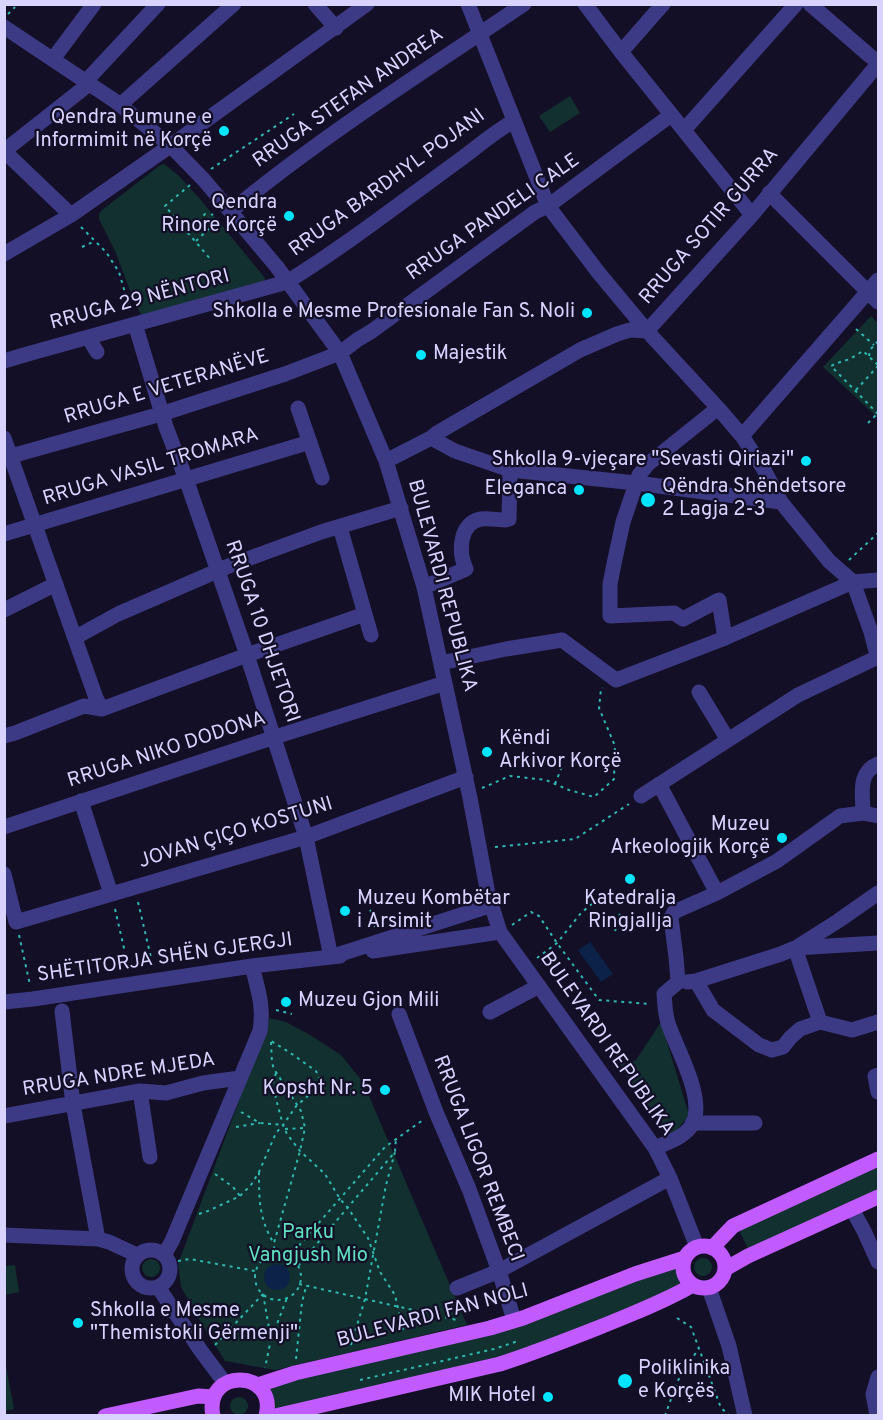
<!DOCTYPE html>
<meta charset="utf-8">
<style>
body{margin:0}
#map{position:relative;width:883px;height:1420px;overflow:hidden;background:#130f26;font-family:Overpass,sans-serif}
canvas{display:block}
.frame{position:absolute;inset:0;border:6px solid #d9d4ff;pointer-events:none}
</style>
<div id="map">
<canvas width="883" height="1420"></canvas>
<div class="frame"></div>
</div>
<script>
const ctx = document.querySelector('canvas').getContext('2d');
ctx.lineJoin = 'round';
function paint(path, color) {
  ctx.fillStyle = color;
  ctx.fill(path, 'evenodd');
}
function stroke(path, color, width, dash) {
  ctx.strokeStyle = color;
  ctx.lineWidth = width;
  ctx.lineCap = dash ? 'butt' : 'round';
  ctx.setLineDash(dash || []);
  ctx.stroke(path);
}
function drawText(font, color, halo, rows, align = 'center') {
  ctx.font = font + ' Overpass,sans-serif';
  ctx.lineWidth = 4.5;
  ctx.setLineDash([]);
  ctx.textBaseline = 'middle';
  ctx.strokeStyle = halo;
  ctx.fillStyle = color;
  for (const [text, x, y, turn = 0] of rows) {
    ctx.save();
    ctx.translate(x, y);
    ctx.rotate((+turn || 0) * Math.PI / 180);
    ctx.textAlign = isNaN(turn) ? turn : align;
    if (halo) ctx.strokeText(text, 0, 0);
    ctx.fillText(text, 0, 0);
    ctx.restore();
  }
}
paint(new Path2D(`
 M 570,96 L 580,113 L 550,132 L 539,116 Z
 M 164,164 L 178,175 L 200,199 L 265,278 L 264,282 L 142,316 L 136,306 L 115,251 L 99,219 L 99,214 L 102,210 L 159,166 Z
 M 871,316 L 878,323 L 878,418 L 823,367 Z
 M 270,1018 L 286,1022 L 310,1035 L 341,1055 L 363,1082 L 467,1325 L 275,1370 L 225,1361 L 199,1319 L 181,1287 L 178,1264 Z
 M 661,1022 L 689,1115 L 671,1137 L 619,1065 L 636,1060 Z
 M 878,1163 L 878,1193 L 749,1251 L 738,1228 Z
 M694 1267a9 9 0 1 1 18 0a9 9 0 1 1-18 0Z
 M142 1268a9 9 0 1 1 18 0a9 9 0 1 1-18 0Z
 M 680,1262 L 689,1285 L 538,1349 L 270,1414 L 263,1387 L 404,1351 Z
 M 15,1265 L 19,1292 L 5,1295 L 5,1266 Z
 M 5,1366 L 6,1366 L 14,1409 L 5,1411 Z
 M230 1406a9 9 0 1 1 18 0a9 9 0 1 1-18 0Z`), '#12302f');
paint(new Path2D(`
 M 590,942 L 613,974 L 601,982 L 578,950 Z
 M264 1277a13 13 0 1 1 26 0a13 13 0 1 1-26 0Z`), '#0c2248');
stroke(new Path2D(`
 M 8,14 L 15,7
 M 211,169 L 294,114
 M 190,185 L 165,206 L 212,261
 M 81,227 L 106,252 L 119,272 L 130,310
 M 187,231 L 205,214 L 208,218
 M 196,241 L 214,224 L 208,218 L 213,214
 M 82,247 L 93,242
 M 856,329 L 874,345
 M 869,356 L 870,350 L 878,341
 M 856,390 L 878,366
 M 878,414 L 831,366 L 837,363 L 850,359 L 863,351 L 878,365
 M 868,423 L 878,413
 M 878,488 L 878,489
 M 849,560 L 878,533
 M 555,784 L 563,764
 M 482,788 L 510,776 L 546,780 L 569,790 L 594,797 L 614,779 L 615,746 L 599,708 L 601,689 L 603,688
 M 495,847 L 575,839 L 629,804
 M 357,900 L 367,898 L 375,927
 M 138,902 L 153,966
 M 115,909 L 129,970
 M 512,925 L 531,912 L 539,916 L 557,943 L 599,1000 L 650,1004
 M 615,931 L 621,910
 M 19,935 L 30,985
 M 537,958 L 557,943 L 581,913 L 599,898
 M 276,1010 L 292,1014
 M 271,1042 L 272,1063 L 274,1069 L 301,1111 L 305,1128 L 300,1151 L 274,1243 L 274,1254
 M 276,1073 L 273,1083 L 276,1099 L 283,1125 L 287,1134 L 300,1151 L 325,1174 L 340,1199 L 348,1208 L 368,1238 L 380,1272 L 395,1295 L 404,1334
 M 241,1112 L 260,1123 L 283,1125
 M 236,1127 L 260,1123
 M 285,1129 L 305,1128
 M 259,1172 C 259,1199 259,1218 273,1242
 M 215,1174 L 233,1187 L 240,1196
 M 199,1214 L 208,1211 L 240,1196 L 251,1185 L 259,1172 L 276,1133 L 283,1125 L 297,1105 L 306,1098 L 320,1080 L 316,1071 L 289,1052 L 271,1041
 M255 1277a23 23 0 1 1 46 0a23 23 0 1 1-46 0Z
 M 289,1257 L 385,1147 L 423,1120
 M 178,1261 L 190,1259 L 255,1271
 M 298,1266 L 395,1152 L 396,1138
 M 299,1284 L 457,1320
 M 263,1294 L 271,1339 L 265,1368
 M 677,1318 L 691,1327 L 721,1408 L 730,1416
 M 272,1337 L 287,1298
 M 215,1345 L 263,1294
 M 351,1345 L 365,1299 L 386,1185 L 395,1152
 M 296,1359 L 302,1302 L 306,1287
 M 360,1380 L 494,1349 L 518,1341
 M 665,1416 L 677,1382 L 699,1348`), '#2fb8b0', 2, [3, 4.5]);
stroke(new Path2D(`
 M 315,4 L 336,28
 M 468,4 L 548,206 L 598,272 L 647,331 L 718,408 L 742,436 L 763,468 L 781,502 L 829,561 L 853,582 L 871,632 L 878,659
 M 585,4 L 621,52 L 752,215
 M 810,4 L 870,56 L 878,62
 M 4,27 L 115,101 L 171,146 L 204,180 L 277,267 L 340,353 L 386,461 L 424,587 L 470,798 L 488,894 L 500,932 L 655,1148 L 670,1178 L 697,1247
 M 621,52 L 663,4
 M 53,59 L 94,4
 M 86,81 L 158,4
 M 120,105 L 234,4
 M 684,130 L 796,4
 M 4,151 L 89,84
 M 4,151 L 71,215
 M 769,193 L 878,302
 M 231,211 C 323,135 425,71 524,4
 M 4,254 L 71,215 L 180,139 L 367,4
 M 135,324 L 166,427 L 186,479 L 247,655 L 306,837 L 331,957 L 492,905
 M 88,337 L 97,352
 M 4,361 L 31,353 L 287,282 C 345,246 399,204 454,164 C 474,150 492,133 514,121
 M 298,408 L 322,478
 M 718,408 L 648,464 L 639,475 L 623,522 L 615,559 L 610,584 L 610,616 L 674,613 L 683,619 L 719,600 L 725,638
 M 742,436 L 878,280
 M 4,438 L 96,698 L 102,709
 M 431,438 L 455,451 L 510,470 L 636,483 L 781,502
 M 4,458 L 161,414 L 285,374 L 340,353 L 357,340 L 372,331 L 535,212 L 548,206 L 671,115
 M 386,461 L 431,438 L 437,433 L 580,350 L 617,334 L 630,330 L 647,331 L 752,215 L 878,64
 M 340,527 L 371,635
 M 4,534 L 310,442
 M 424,587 L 466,569 C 458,552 459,523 481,519 C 489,518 498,520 506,520 L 509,519 L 510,470
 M 4,610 L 56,584
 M 76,637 L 118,614 L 231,565 L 321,532 L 401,508
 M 441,663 L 506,649 L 562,640 L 616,680 L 725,638 L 853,582 L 878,580
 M 699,692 L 728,740
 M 4,736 L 15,733 L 84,706 L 102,709 L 247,655 L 365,614
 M 659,784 L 717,893
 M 641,796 L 798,695 L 878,657
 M 81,801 L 111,894
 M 863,813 C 863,794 857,773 878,764
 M 4,827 L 275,737 L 445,683
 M 4,874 L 16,922 L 306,837 L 466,777
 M 797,947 L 838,921 L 878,893
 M 795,948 L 820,1022
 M 373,951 L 500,932
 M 696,981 L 713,1010 L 759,1045 L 772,1050 L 783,1047 L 790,1038 L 800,1029 L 820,1022 L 852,1030 L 878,1022
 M 678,982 L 676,957 L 671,918 L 674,912 L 717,893 L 777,861 L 840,816 L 863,813 L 878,816
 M 687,982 L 696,981 L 781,954 L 795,948 L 878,943
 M 4,1002 L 33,999 L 252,966 L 340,956
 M 62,1011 L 73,1104 L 98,1239
 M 490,1012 L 539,986
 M 399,1014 L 436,1112 L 469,1189 L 499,1271 L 514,1320
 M 878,1075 L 875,1076 L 878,1092
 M 140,1091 L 150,1157
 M 4,1116 L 140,1091 L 166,1093 L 203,1083 L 240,1078
 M 692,1123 L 755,1123
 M 655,1148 C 668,1142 686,1137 693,1123 C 705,1098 677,1049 669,1026 C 665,1016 665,1004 664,994 L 678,982
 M 852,1209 L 864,1231 L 878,1262
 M 4,1235 L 98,1239 L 109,1242 L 137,1255
 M132 1269a19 19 0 1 1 38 0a19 19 0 1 1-38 0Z
 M 164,1255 L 172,1241 L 260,1031 C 264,1006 258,990 252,966
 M 158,1287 L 201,1351 L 225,1383
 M 457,1288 L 499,1271 L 670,1178
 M 709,1288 L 729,1346 L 745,1416
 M 877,1416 L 873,1394 L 878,1377`), '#3d3a85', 15);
stroke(new Path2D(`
 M683 1267a21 21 0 1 1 42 0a21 21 0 1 1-42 0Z
 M 712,1248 L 733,1226 L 878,1159
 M 725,1269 L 748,1256 L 878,1197
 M 258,1385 L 295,1373 L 490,1328 L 523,1318 L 635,1274 L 685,1258
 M 105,1416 L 198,1396 L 214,1397
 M 213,1416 C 203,1367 278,1369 266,1416
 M 275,1416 L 500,1364 C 534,1353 567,1340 600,1327 C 632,1314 663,1302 693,1285`), '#c25bff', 15);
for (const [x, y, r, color] of [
 [224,131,6,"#00e5ff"],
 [289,216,6,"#00e5ff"],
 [587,313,6,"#00e5ff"],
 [421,355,6,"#00e5ff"],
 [806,461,6,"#00e5ff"],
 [579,490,6,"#00e5ff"],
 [648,500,8,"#00e5ff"],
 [487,752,6,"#00e5ff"],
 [782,838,6,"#00e5ff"],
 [630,879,6,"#00e5ff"],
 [345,911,6,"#00e5ff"],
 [286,1002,6,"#00e5ff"],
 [385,1090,6,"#00e5ff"],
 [78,1323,6,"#00e5ff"],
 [625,1381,8,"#00e5ff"],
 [548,1397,6,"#00e5ff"]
]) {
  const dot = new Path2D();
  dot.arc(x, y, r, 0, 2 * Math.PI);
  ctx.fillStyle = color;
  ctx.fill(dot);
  stroke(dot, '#130f26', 2);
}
drawText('20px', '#d9d4ff', '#130f26', [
 ["RRUGA STEFAN ANDREA",349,99,-35],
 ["RRUGA BARDHYL POJANI",388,184,-36],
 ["RRUGA PANDELI CALE",494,218,-35],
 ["RRUGA SOTIR GURRA",710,227,-49],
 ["RRUGA 29 NËNTORI",140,301,-15],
 ["RRUGA E VETERANËVE",167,388,-17],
 ["RRUGA VASIL TROMARA",151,468,-17],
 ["BULEVARDI REPUBLIKA",441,586,75],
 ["RRUGA 10 DHJETORI",261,632,71],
 ["RRUGA NIKO DODONA",167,751,-18],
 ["JOVAN ÇIÇO KOSTUNI",236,834,-17],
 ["SHËTITORJA SHËN GJERGJI",165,959,-8],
 ["BULEVARDI REPUBLIKA",606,1045,55],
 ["RRUGA NDRE MJEDA",119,1076,-9],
 ["RRUGA LIGOR REMBECI",477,1159,69],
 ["BULEVARDI FAN NOLI",433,1317,-15]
]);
drawText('20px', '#d9d4ff', '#130f26', [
 ["Qendra Rumune e",212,119],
 ["Informimit në Korçë",212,142],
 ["Qendra",277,204],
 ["Rinore Korçë",277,227],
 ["Shkolla e Mesme Profesionale Fan S. Noli",575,313],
 ["Majestik",433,355,"left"],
 ["Shkolla 9-vjeçare \"Sevasti Qiriazi\"",794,461],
 ["Qëndra Shëndetsore",662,488,"left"],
 ["2 Lagja 2-3",662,511,"left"],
 ["Eleganca",567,490],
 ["Këndi",499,740,"left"],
 ["Arkivor Korçë",499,763,"left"],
 ["Muzeu",770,826],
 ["Arkeologjik Korçë",770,849],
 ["Muzeu Kombëtar",357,900,"left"],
 ["i Arsimit",357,923,"left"],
 ["Katedralja",630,900,"center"],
 ["Ringjallja",630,923,"center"],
 ["Muzeu Gjon Mili",298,1002,"left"],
 ["Kopsht Nr. 5",373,1090],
 ["Shkolla e Mesme",90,1312,"left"],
 ["\"Themistokli Gërmenji\"",90,1335,"left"],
 ["Poliklinika",638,1370,"left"],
 ["e Korçës",638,1393,"left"],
 ["MIK Hotel",536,1397]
], 'right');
drawText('20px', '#5fe0c0', '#130f26', [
 ["Parku",308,1234],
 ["Vangjush Mio",308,1257]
]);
</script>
